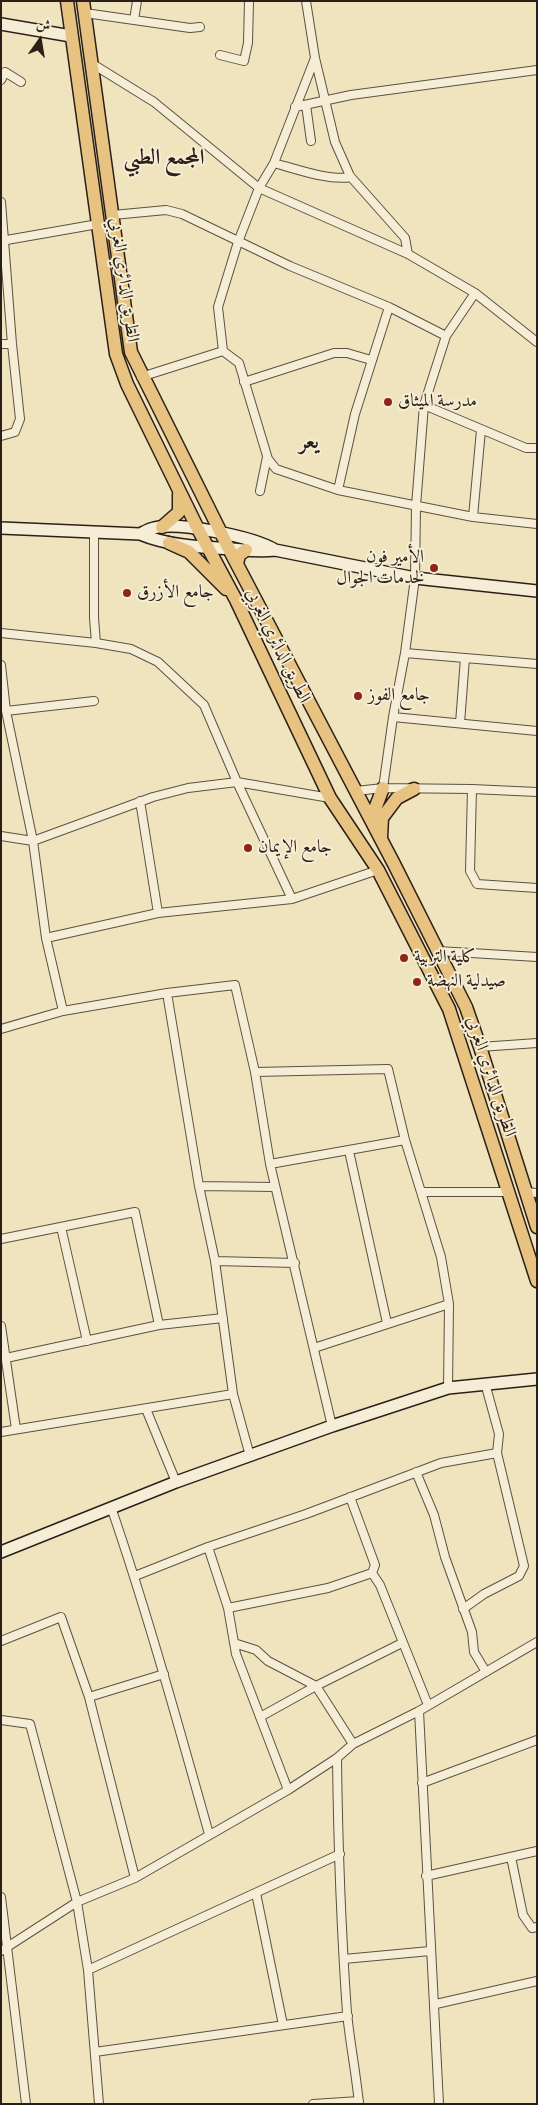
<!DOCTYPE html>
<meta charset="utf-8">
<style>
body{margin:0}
#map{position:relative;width:538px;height:2105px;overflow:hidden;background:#f0e4bf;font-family:"IM FELL Double Pica",Amiri,serif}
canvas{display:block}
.frame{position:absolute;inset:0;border:2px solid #2b2019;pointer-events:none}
.north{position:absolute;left:15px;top:15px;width:50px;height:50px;-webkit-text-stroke:4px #f5edd5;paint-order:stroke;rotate:13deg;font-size:14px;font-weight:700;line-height:20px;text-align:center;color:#2b2019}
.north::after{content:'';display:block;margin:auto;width:18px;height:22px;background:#2b2019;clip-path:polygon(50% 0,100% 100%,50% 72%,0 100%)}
</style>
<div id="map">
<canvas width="538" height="2105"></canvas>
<div class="frame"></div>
<div class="north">ش</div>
</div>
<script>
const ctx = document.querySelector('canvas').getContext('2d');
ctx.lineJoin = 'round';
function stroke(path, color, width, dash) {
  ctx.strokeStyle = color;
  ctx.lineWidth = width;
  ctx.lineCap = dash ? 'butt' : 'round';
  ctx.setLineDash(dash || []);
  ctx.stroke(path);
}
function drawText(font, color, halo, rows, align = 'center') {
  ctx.font = font + ' "IM FELL Double Pica",Amiri,serif';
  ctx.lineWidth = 4;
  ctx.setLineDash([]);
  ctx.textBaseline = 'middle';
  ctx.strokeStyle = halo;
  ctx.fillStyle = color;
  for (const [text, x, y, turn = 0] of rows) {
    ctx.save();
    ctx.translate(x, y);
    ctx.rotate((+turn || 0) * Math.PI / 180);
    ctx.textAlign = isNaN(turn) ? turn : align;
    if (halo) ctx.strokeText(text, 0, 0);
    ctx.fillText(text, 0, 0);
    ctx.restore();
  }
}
const street = new Path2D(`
 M 306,1 L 315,58 L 274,163 L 259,188 L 238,242 L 218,307 L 223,351 L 239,363 L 268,459 L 276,469 L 338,490 L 473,517 L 537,524
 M 85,13 L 190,28 L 200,27
 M 134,20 L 137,1
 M 220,55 L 244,61 L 248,43 L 249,1
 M 315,58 L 335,142 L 350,176 L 405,238 L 408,254
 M 91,63 L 154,102 L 259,188 L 408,254 L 475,293 L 537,342
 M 1,80 L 5,72 L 21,82
 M 306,105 L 311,141
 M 295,107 L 351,95 L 537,70
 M 274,163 C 296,169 329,181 351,177
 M 1,202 L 12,344 L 20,419 L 15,432 L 1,436
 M 113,215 L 166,210 L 182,214 L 290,266 L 389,307 L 446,336
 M 1,241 L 98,224
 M 1,344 L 12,344
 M 141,377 L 223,351
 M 244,382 L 334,353 L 347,353 L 371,360
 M 424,405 L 526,448 L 537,448
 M 338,490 L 355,414 L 389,307
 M 260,491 L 267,457
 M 473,517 L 481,430
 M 94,532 L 94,618 L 96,643
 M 1,633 L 96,643 L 131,649 L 158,662 L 204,705 L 237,782 L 292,899
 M 405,653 L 537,664
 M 1,665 L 6,711 L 33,841 L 46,938 L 63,1011
 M 6,711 L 94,701
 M 393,717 L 537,731
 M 460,723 L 465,658
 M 383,788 L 472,789 L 537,792
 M 472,789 L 470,871 L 477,884 L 537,888
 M 356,791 L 383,788 L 393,717 L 405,653 L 415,578 L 416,506 L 424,405 L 446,336 L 475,293
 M 140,801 L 158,913
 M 1,836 L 33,841 L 153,797 L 188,788 L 237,782 L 330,798
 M 46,938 L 158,913 L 292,899 L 378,870
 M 438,951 L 537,957
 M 167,993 L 199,1186 L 215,1261 L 233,1394 L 250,1456
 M 1,1029 L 63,1011 L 167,993 L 235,985 L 255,1072 L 270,1164 L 332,1426
 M 480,1047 L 537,1043
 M 255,1072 L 388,1069 L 405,1140 L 441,1257 L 449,1304 L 448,1388
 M 349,1151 L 387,1323
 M 270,1164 L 405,1140
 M 199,1186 L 275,1187
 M 421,1192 L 508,1192
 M 525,1192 L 537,1193
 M 61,1227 L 87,1341
 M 1,1239 L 135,1212 L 159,1325 L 223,1318
 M 215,1261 L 295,1263
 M 1,1326 L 16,1429
 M 314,1348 L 449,1304
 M 6,1358 L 159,1325
 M 146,1409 L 176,1482
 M 1,1432 L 233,1394
 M 416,1472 L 434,1515 L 445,1557 L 472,1632 L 474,1652 L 486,1672
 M 350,1497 L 375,1565 L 372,1573 L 380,1585 L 428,1705
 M 111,1507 C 148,1615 178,1724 209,1834
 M 208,1547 L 228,1608 L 236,1654 L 288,1790
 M 135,1576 L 208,1547 L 306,1514 L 441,1463 L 497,1453
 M 228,1608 L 328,1588 L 372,1573
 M 463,1609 L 484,1594 L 519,1576 L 524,1566 L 497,1453 L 499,1434 L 485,1383
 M 1,1641 L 61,1617 L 89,1697
 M 234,1643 L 256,1650 L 268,1661 L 316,1686 L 353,1744
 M 419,1711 L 439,2104
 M 260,1717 L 316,1686 L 402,1643
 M 1,1720 L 30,1724 L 77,1902 L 88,1970 L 99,2104
 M 337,1758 C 338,1843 341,1928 347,2013 C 350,2043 356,2073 359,2104
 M 422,1783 L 537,1740
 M 511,1857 L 523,1915 L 532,1928 L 537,1927
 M 426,1876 L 537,1851
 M 135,1878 L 89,1697 L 164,1674
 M 256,1893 L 283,2025
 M 1,1897 L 26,2104
 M 1,1951 L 77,1902 L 135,1878 L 288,1790 L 337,1758 L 353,1744 L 419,1711 L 537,1642
 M 344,1959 L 430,1951
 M 88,1970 L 340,1854
 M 436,2004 L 537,1981
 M 95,2052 L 348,2016
 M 313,2104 L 359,2101`);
const secondary = new Path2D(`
 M 1,24 L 71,36
 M 1,528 L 140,534 C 169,546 200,547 232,549 C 246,550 260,552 275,550
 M 140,534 C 144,532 149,529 154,528 C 177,521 254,537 275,550 L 415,578 L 537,591
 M 1,1552 L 176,1482 L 332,1426 L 448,1388 L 537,1379`);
const primary = new Path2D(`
 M 67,1 L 116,354 L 127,384 L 198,529 L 236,600 L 330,798 L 378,870 L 449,1009 L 537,1281
 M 83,1 L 131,352 L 229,549 L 394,864 L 466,1007 L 480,1047 L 537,1227
 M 162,527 L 179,512 L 179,494
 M 169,543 L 189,552 L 226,589
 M 237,564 L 239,555 L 246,550
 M 378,826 L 375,809 L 383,788
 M 381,838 L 382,818 L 397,798 L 414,789`);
stroke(street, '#5c5142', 10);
stroke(secondary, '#2b2019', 14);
stroke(primary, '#2b2019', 15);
stroke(street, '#f5edd5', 8);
stroke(secondary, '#f5edd5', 11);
stroke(primary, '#e8c280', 12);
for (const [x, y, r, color] of [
 [388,402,5,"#8f2418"],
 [434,568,5,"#8f2418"],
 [127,593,5,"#8f2418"],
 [358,696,5,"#8f2418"],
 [248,848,5,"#8f2418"],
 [404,958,5,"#8f2418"],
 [417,982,5,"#8f2418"]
]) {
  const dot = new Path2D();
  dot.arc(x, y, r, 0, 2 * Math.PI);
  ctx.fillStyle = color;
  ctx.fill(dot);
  stroke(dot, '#f5edd5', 2);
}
drawText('18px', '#2b2019', '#f5edd5', [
 ["الطريق الدائري الغربي",123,280,82],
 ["الطريق الدائري الغربي",277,646,64],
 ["الطريق الدائري الغربي",490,1077,72]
]);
drawText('18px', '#2b2019', '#f5edd5', [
 ["مدرسة الميثاق",398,402],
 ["الأمير فون",424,558,"right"],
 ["لخدمات الجوال",424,579,"right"],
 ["جامع الأزرق",137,593],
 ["جامع الفوز",368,696],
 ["جامع الإيمان",258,848],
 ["كلية التربية",414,958],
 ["صيدلية النهضة",427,982]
], 'left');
drawText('bold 22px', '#2b2019', '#f5edd5', [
 ["المجمع الطبي",164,159],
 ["يعر",309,443]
]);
</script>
